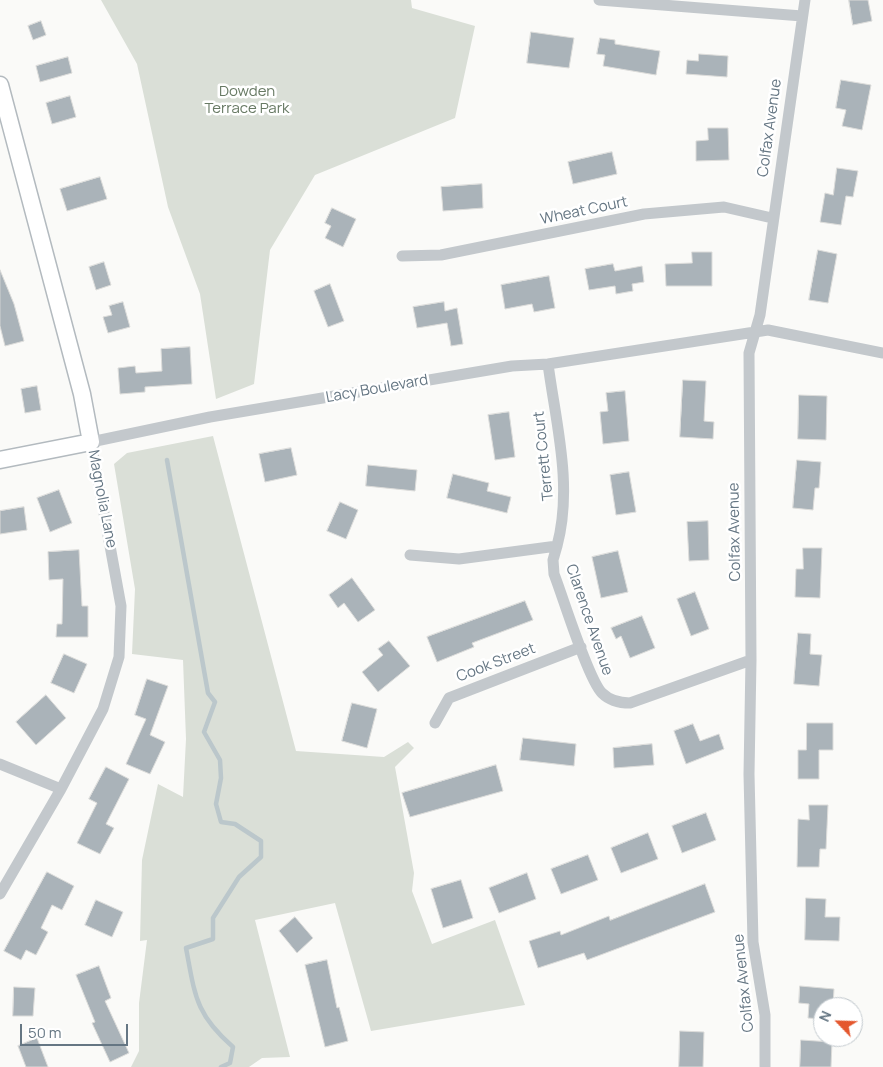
<!DOCTYPE html>
<style>
body{margin:0}
#map{position:relative;width:883px;height:1067px;overflow:hidden;background:#fafaf8;font-family:Manrope,sans-serif}
canvas{display:block}
.north{position:absolute;left:813px;top:997px;width:50px;height:50px;box-sizing:border-box;background:#fff;border:1px solid #c1c8cd;border-radius:50%;rotate:294deg;font-size:14px;font-weight:700;line-height:20px;text-align:center;color:#657683}
.north::after{content:'';display:block;margin:auto;width:18px;height:22px;background:#e4572e;clip-path:polygon(50% 0,100% 100%,50% 72%,0 100%)}
.scale{position:absolute;left:20px;top:1024px;width:108px;height:22px;box-sizing:border-box;border:2px solid #657683;border-top:0;padding-left:6px;font-size:15px;line-height:18px;white-space:nowrap;color:#657683;-webkit-text-stroke:4px #fff;paint-order:stroke}
</style>
<div id="map">
<canvas width="883" height="1067"></canvas>
<div class="north">N</div>
<div class="scale">50 m</div>
</div>
<script>
const ctx = document.querySelector('canvas').getContext('2d');
ctx.lineJoin = 'round';
function paint(path, color) {
  ctx.fillStyle = color;
  ctx.fill(path, 'evenodd');
}
function stroke(path, color, width, dash) {
  ctx.strokeStyle = color;
  ctx.lineWidth = width;
  ctx.lineCap = dash ? 'butt' : 'round';
  ctx.setLineDash(dash || []);
  ctx.stroke(path);
}
function drawText(font, color, halo, rows, align = 'center') {
  ctx.font = font + ' Manrope,sans-serif';
  ctx.lineWidth = 5;
  ctx.setLineDash([]);
  ctx.textBaseline = 'middle';
  ctx.strokeStyle = halo;
  ctx.fillStyle = color;
  for (const [text, x, y, turn = 0] of rows) {
    ctx.save();
    ctx.translate(x, y);
    ctx.rotate((+turn || 0) * Math.PI / 180);
    ctx.textAlign = isNaN(turn) ? turn : align;
    if (halo) ctx.strokeText(text, 0, 0);
    ctx.fillText(text, 0, 0);
    ctx.restore();
  }
}
paint(new Path2D(`
 M 101,0 L 411,0 L 412,8 L 475,26 L 455,118 L 315,175 L 270,250 L 254,384 L 216,399 L 200,294 L 168,207 L 137,64 Z
 M 213,436 L 296,751 L 384,757 L 408,742 L 414,748 L 395,767 L 414,873 L 412,891 L 432,944 L 495,920 L 525,1005 L 371,1031 L 335,903 L 255,920 L 290,1057 L 262,1058 L 249,1067 L 131,1067 L 139,1051 L 139,1003 L 147,940 L 140,941 L 142,860 L 158,784 L 183,797 L 186,739 L 183,660 L 132,654 L 135,589 L 114,464 L 127,453 Z`), '#dadfd7');
stroke(new Path2D(`
 M 167,460 L 208,693 L 215,702 L 204,732 L 220,760 L 221,778 L 216,804 L 221,822 L 235,824 L 261,841 L 261,857 L 239,877 L 213,918 L 213,939 L 186,948 C 195,995 195,1014 233,1047 L 230,1063 L 221,1067`), '#bbc7cb', 4.5);
const building = new Path2D(`
 M 849,0 L 868,0 L 872,21 L 853,25 Z
 M 41,21 L 46,35 L 33,40 L 28,26 Z
 M 531,32 L 574,38 L 569,68 L 527,63 Z
 M 600,38 L 615,40 L 615,44 L 660,51 L 656,75 L 603,66 L 605,55 L 597,54 Z
 M 699,54 L 728,56 L 727,77 L 686,74 L 687,60 L 698,61 Z
 M 68,57 L 72,73 L 40,82 L 36,66 Z
 M 841,80 L 871,85 L 862,130 L 842,126 L 846,110 L 836,108 Z
 M 70,96 L 76,117 L 52,124 L 46,103 Z
 M 708,128 L 728,128 L 729,160 L 696,161 L 696,141 L 708,140 Z
 M 612,152 L 617,174 L 573,184 L 568,162 Z
 M 837,168 L 858,171 L 853,197 L 846,196 L 841,225 L 820,222 L 825,193 L 833,195 Z
 M 100,177 L 107,199 L 67,211 L 60,189 Z
 M 482,184 L 483,208 L 443,211 L 441,187 Z
 M 332,208 L 356,219 L 343,247 L 325,238 L 331,226 L 325,223 Z
 M 818,250 L 837,254 L 828,303 L 809,300 Z
 M 692,252 L 712,252 L 712,286 L 666,286 L 665,264 L 692,263 Z
 M 104,262 L 111,285 L 96,290 L 89,267 Z
 M 613,264 L 615,271 L 642,266 L 644,282 L 632,284 L 633,291 L 616,294 L 615,286 L 589,290 L 585,269 Z
 M 0,270 L 14,304 L 24,341 L 5,346 L 0,326 Z
 M 549,276 L 555,308 L 534,312 L 532,304 L 505,309 L 501,285 Z
 M 330,284 L 344,321 L 328,327 L 314,291 Z
 M 123,302 L 130,327 L 108,333 L 103,317 L 112,315 L 109,306 Z
 M 444,302 L 445,311 L 457,308 L 463,344 L 451,346 L 447,323 L 417,328 L 413,307 Z
 M 190,347 L 192,384 L 145,387 L 145,392 L 120,394 L 118,368 L 135,366 L 136,373 L 162,371 L 161,349 Z
 M 683,380 L 706,381 L 704,421 L 714,422 L 713,439 L 680,437 Z
 M 37,386 L 41,410 L 25,413 L 21,389 Z
 M 625,391 L 629,441 L 603,444 L 600,412 L 608,411 L 606,393 Z
 M 799,395 L 827,396 L 826,440 L 798,439 Z
 M 509,412 L 515,457 L 495,460 L 488,415 Z
 M 291,448 L 297,475 L 265,482 L 259,454 Z
 M 797,460 L 821,462 L 819,488 L 815,488 L 813,510 L 793,508 Z
 M 368,465 L 417,470 L 415,491 L 366,486 Z
 M 629,472 L 636,512 L 616,515 L 610,475 Z
 M 453,474 L 489,483 L 487,491 L 511,497 L 507,513 L 447,498 Z
 M 59,490 L 72,523 L 50,532 L 37,498 Z
 M 340,502 L 358,510 L 346,539 L 327,531 Z
 M 24,507 L 27,530 L 0,534 L 0,511 Z
 M 708,521 L 709,560 L 689,561 L 687,522 Z
 M 803,548 L 822,548 L 820,598 L 795,597 L 796,569 L 803,569 Z
 M 79,550 L 82,606 L 88,606 L 88,637 L 56,637 L 57,624 L 62,624 L 63,579 L 49,580 L 48,552 Z
 M 618,551 L 628,592 L 601,598 L 592,557 Z
 M 352,578 L 375,610 L 358,622 L 344,603 L 338,608 L 329,595 Z
 M 695,592 L 709,629 L 691,636 L 677,599 Z
 M 525,601 L 533,620 L 472,643 L 474,647 L 437,662 L 427,637 Z
 M 642,616 L 655,648 L 630,658 L 621,636 L 616,639 L 611,628 Z
 M 798,633 L 811,634 L 810,654 L 822,655 L 819,686 L 794,684 Z
 M 389,641 L 410,666 L 378,692 L 362,672 L 383,655 L 378,649 Z
 M 64,654 L 87,664 L 74,693 L 51,683 Z
 M 147,679 L 168,686 L 150,735 L 165,742 L 150,774 L 126,764 L 146,719 L 135,715 Z
 M 46,695 L 66,718 L 36,745 L 16,722 Z
 M 352,703 L 377,709 L 367,748 L 342,741 Z
 M 807,723 L 833,723 L 833,750 L 819,750 L 819,779 L 798,779 L 798,750 L 806,750 Z
 M 693,724 L 700,741 L 719,734 L 724,749 L 686,764 L 674,731 Z
 M 523,738 L 576,744 L 574,766 L 520,760 Z
 M 652,744 L 654,765 L 614,768 L 613,748 Z
 M 496,765 L 503,791 L 410,817 L 402,793 Z
 M 106,767 L 129,779 L 106,824 L 114,828 L 100,854 L 77,843 L 97,803 L 89,799 Z
 M 809,805 L 828,805 L 826,849 L 820,849 L 819,867 L 797,867 L 798,819 L 809,820 Z
 M 706,813 L 716,840 L 682,853 L 672,826 Z
 M 648,833 L 658,859 L 621,873 L 611,848 Z
 M 588,855 L 598,880 L 561,894 L 551,869 Z
 M 47,872 L 74,886 L 62,910 L 52,905 L 41,928 L 48,932 L 36,955 L 26,950 L 21,960 L 4,951 Z
 M 527,873 L 536,899 L 499,913 L 489,888 Z
 M 461,880 L 473,918 L 443,928 L 431,889 Z
 M 705,884 L 715,912 L 587,960 L 584,953 L 538,968 L 529,941 L 560,931 L 561,935 L 609,916 L 610,920 Z
 M 806,898 L 826,899 L 825,917 L 840,917 L 839,941 L 805,940 Z
 M 96,900 L 123,912 L 112,937 L 85,925 Z
 M 295,917 L 313,938 L 297,953 L 279,931 Z
 M 327,960 L 337,1008 L 339,1007 L 348,1041 L 325,1047 L 305,965 Z
 M 99,966 L 111,998 L 105,1001 L 129,1053 L 110,1062 L 92,1023 L 95,1022 L 76,975 Z
 M 800,986 L 834,989 L 833,1007 L 823,1007 L 823,1019 L 808,1018 L 809,1004 L 799,1003 Z
 M 14,987 L 35,988 L 33,1016 L 13,1016 Z
 M 680,1031 L 704,1032 L 703,1067 L 679,1067 Z
 M 37,1038 L 48,1067 L 26,1067 L 18,1046 Z
 M 801,1040 L 832,1042 L 831,1067 L 800,1067 Z`);
paint(building, '#aab3b9');
stroke(building, '#dcdcda', 1);
const secondary = new Path2D(`
 M 0,85 L 82,394 L 91,442 L 0,460`);
stroke(secondary, '#b3babf', 19);
stroke(new Path2D(`
 M 599,0 L 802,16
 M 402,256 L 441,255 L 644,214 L 724,207 L 772,218
 M 557,546 L 553,560 L 554,574 C 563,597 588,679 602,693 C 610,701 619,703 630,703 L 751,660
 M 410,555 L 459,559 L 557,546 C 573,486 556,424 548,364
 M 435,723 L 449,698 L 581,647
 M 0,764 L 61,789
 M 0,894 L 61,789 L 103,709 L 119,657 L 121,606 L 91,442 L 210,417 L 512,366 L 548,364 L 768,330 L 883,353
 M 765,1067 L 765,1015 L 753,942 L 749,774 L 751,660 L 749,353 L 760,315 L 805,0`), '#c3c8cc', 11);
stroke(secondary, '#fff', 16);
drawText('15px', '#687a64', '#fff', [
 ["Dowden",247,92],
 ["Terrace Park",247,109]
]);
drawText('15px', '#657683', '#fff', [
 ["Colfax Avenue",770,128,-82],
 ["Wheat Court",584,211,-12],
 ["Lacy Boulevard",377,389,-10],
 ["Terrett Court",544,456,-96],
 ["Magnolia Lane",102,499,79],
 ["Colfax Avenue",735,532,-91],
 ["Clarence Avenue",589,620,71],
 ["Cook Street",496,663,-21],
 ["Colfax Avenue",744,983,-96]
]);
</script>
